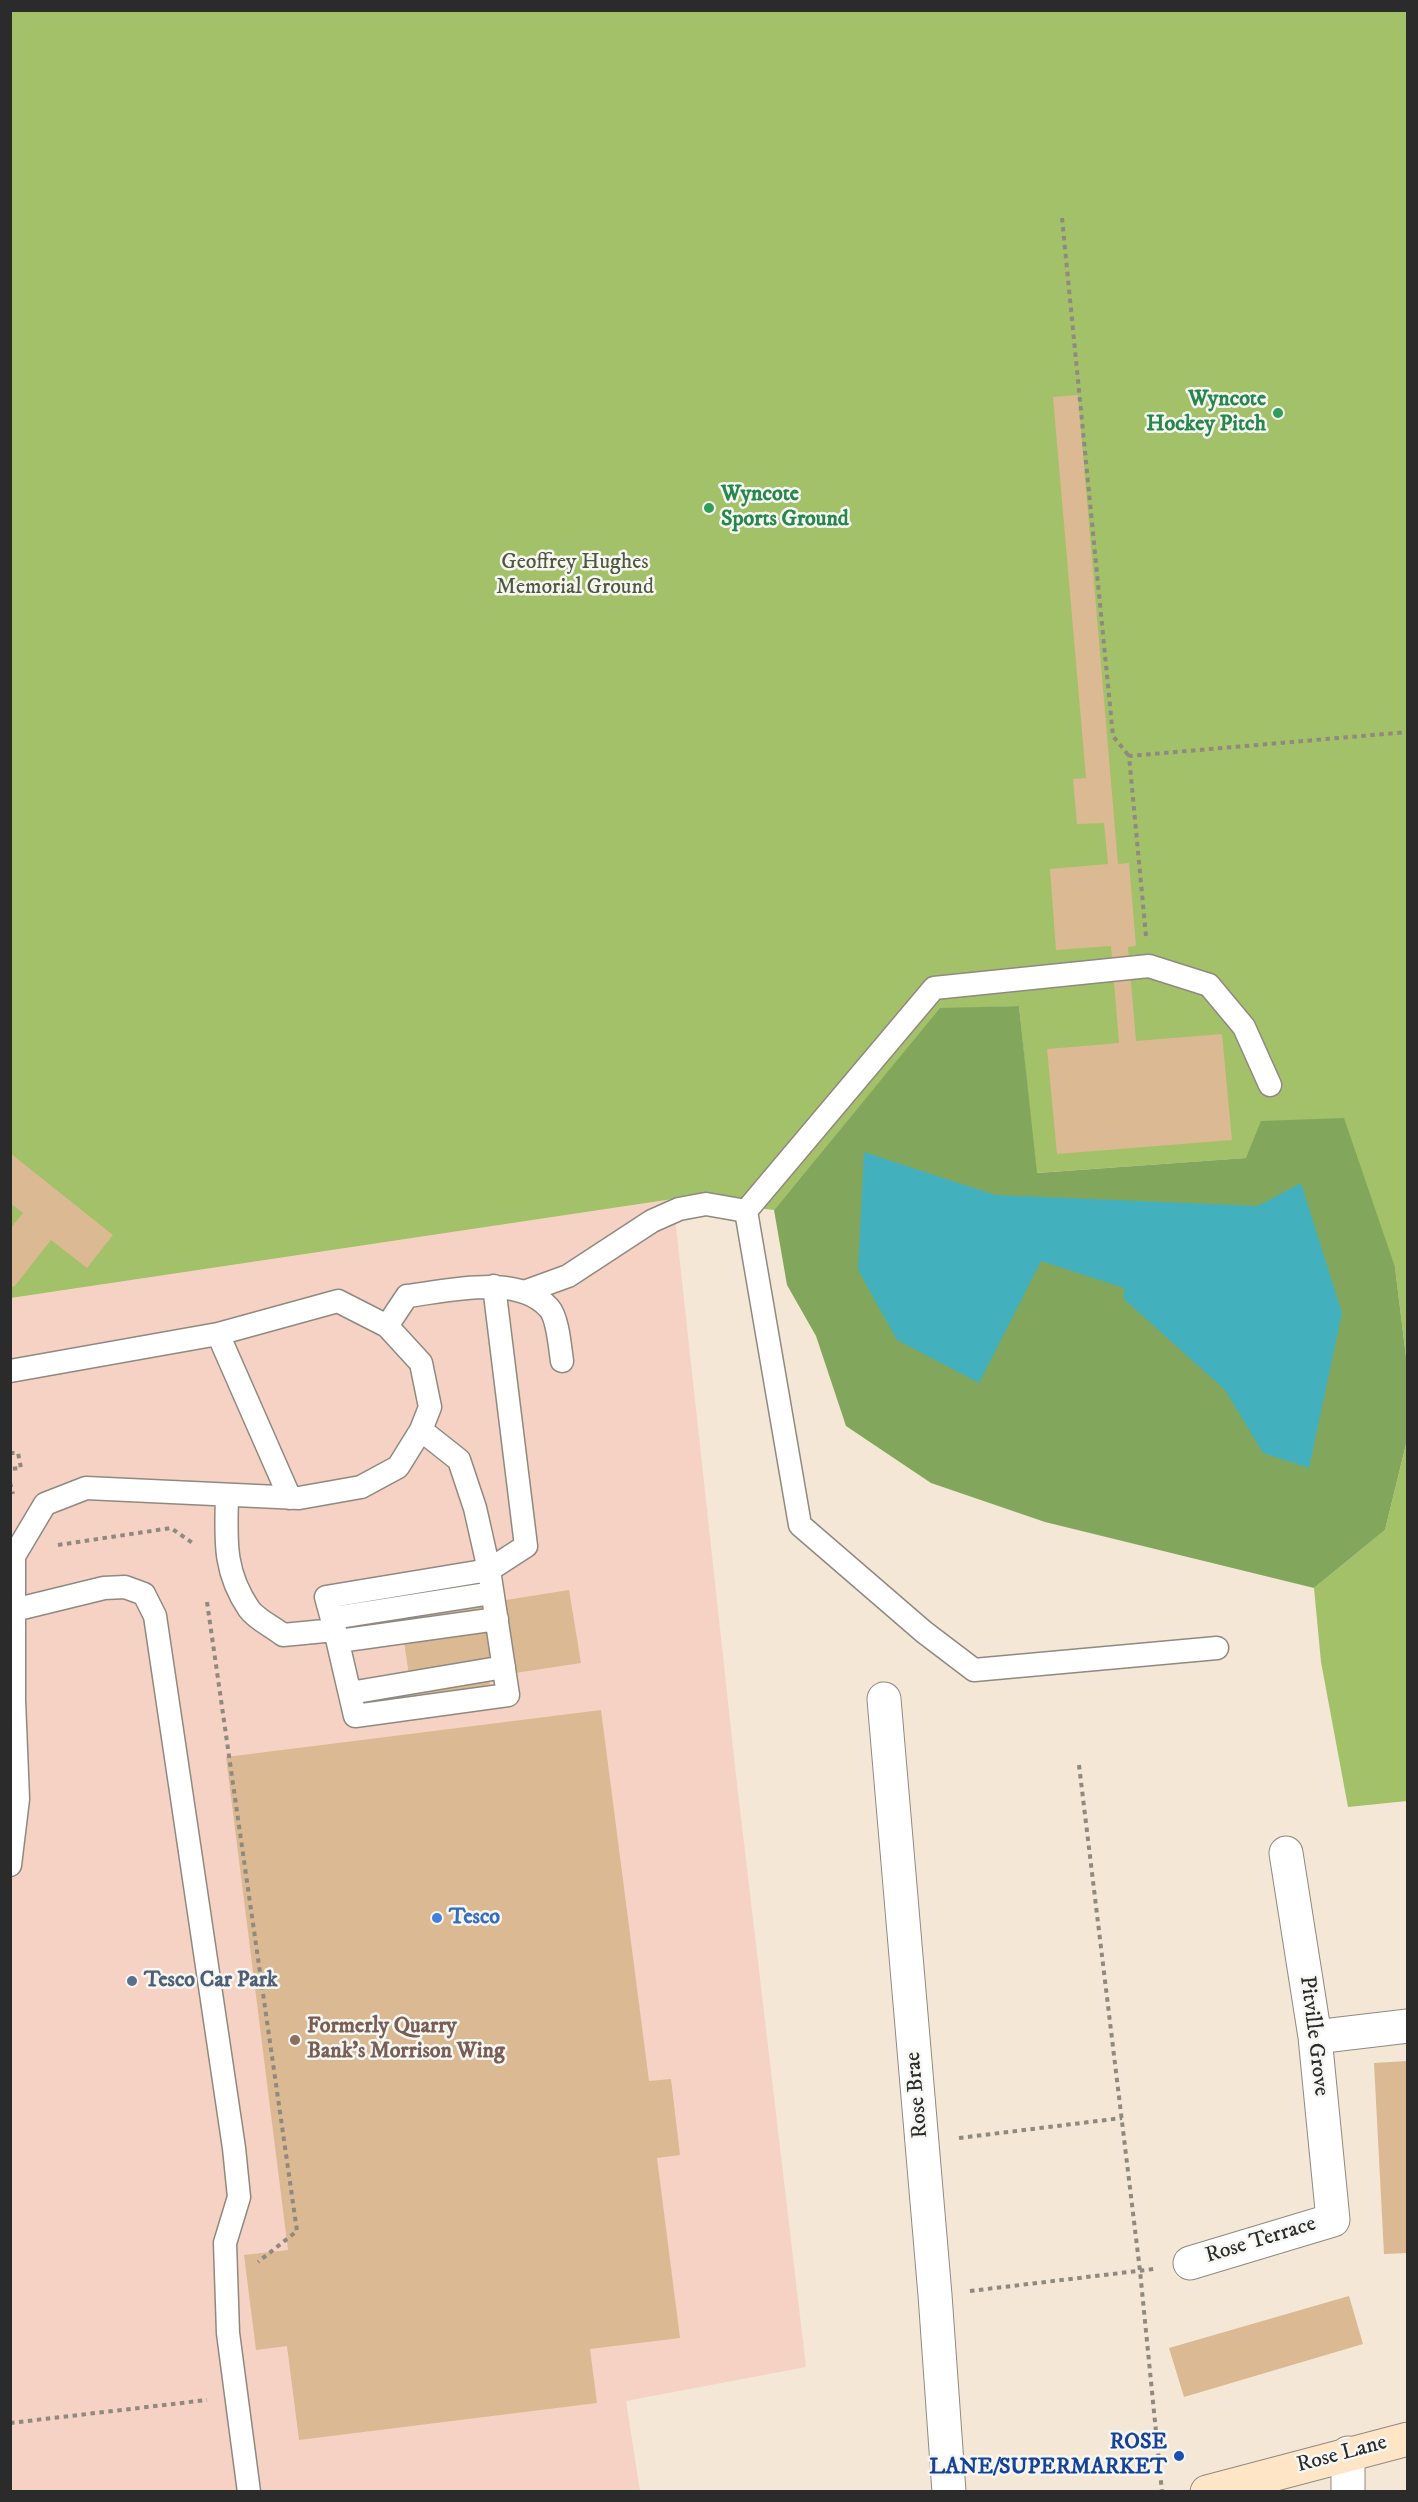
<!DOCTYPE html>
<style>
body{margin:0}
#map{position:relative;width:1418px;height:2502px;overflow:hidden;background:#f4e7d5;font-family:"IM FELL DW Pica",serif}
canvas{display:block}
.frame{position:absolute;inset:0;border:12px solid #2b2b2b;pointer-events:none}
</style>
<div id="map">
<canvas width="1418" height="2502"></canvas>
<div class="frame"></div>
</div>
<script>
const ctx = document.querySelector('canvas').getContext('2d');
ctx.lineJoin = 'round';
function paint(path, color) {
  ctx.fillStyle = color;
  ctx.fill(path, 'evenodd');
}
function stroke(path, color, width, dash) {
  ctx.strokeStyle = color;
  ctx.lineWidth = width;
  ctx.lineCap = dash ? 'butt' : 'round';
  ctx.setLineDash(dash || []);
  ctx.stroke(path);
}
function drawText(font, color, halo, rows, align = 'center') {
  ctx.font = font + ' "IM FELL DW Pica",serif';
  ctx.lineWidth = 5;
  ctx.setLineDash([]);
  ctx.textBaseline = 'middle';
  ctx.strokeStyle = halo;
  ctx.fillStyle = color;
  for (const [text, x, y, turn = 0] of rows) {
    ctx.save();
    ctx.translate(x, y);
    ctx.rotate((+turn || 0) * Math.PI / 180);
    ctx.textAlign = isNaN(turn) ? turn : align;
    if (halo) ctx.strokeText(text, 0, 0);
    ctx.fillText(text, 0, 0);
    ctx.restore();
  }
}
paint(new Path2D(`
 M 673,1199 L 737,1784 L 806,2367 L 626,2401 L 640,2491 L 11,2492 L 11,1298 Z`), '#f6d2c4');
paint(new Path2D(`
 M 11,11 L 1407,11 L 1407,1365 L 1395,1267 L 1247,1158 L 1036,1173 L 1019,1006 L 940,1009 L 774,1210 L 673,1199 L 11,1298 Z
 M 1407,1440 L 1407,1801 L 1348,1807 L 1321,1662 L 1314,1588 L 1385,1530 Z`), '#a3c168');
paint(new Path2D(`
 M 1019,1006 L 1037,1173 L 1246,1158 L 1261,1121 L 1344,1118 L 1395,1267 L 1407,1365 L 1407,1440 L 1385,1530 L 1314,1588 L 1045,1522 L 931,1483 L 846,1426 L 816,1336 L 787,1285 L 774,1210 L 940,1008 Z`), '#82a75c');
paint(new Path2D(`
 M 864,1152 L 995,1195 L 1258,1206 L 1301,1183 L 1342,1313 L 1309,1468 L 1263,1453 L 1225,1390 L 1124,1299 L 1124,1288 L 1041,1261 L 979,1383 L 897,1340 L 858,1270 Z`), '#42b1bd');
paint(new Path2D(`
 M 1078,395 L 1118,864 L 1129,863 L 1136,946 L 1128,947 L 1136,1041 L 1222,1034 L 1232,1140 L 1057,1154 L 1047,1049 L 1119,1043 L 1111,946 L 1056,950 L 1050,869 L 1108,864 L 1104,823 L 1077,824 L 1073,779 L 1086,778 L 1053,397 Z
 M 10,1153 L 113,1235 L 87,1268 L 51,1240 L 14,1287 L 10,1285 L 10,1229 L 23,1213 L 10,1203 Z
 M 484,1567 L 487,1603 L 569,1590 L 581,1663 L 489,1677 L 493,1709 L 416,1720 L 394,1577 Z
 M 601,1710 L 649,2081 L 671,2079 L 680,2155 L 657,2158 L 680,2338 L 590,2349 L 597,2403 L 299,2440 L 287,2346 L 256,2350 L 244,2255 L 288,2250 L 226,1757 Z
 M 1407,2061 L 1407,2253 L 1384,2254 L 1374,2063 Z
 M 1349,2296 L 1363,2344 L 1184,2397 L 1169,2348 Z`), '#dbb993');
const lane = new Path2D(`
 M 524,1292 L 568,1276 L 652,1221 L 679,1209 L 706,1204 L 746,1211
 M 387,1326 L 407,1296 C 448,1291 518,1273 549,1308 C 558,1318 560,1348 562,1361
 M 218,1334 L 290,1498
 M 10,1371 L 218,1334 L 338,1301 L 387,1326 L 421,1363 L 430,1407 L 421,1430 L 398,1467 L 361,1487 L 299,1498 L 86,1488 L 45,1504 L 14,1556 L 14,1700 L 18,1799 L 10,1865
 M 227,1496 C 226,1539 223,1571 249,1609 C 256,1619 273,1627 283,1635 L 335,1630 L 355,1716 L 508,1695 L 489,1570 L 475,1508 L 459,1460 L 421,1430
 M 14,1610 L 104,1588 L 125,1587 L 144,1594 L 155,1616 L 234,2148 L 239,2197 L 225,2243 L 228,2333 L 249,2492
 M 333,1618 L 492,1593
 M 335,1630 L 326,1597 L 489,1570 L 526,1546 L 494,1286
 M 339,1641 L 497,1619
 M 1217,1648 L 974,1670 L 924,1632 L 800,1525 L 746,1211 L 934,988 L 1149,966 L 1209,985 L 1244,1027 L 1270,1085
 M 350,1693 L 504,1667`);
const street = new Path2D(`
 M 884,1699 L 935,2295 L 949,2492
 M 1315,2037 L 1408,2026
 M 1190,2263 L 1333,2220 L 1315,2037 L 1286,1853
 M 1348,2492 L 1348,2453`);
const secondary = new Path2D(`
 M 1207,2492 L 1408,2439`);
stroke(lane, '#908980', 25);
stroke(street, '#908980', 35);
stroke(secondary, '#908980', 35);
stroke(new Path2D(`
 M 1062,218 L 1113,736 L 1129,756
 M 1146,936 L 1129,756 L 1408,732
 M 10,1453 L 18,1453 L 21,1468 L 10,1469
 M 10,1483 L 13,1494
 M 58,1545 L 171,1528 L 194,1544
 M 207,1602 L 297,2231 L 258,2262
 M 1079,1765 L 1140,2271 L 1162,2492
 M 959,2138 L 1122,2118
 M 970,2291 L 1154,2269
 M 10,2423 L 207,2400`), '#908980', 4, [4.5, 4.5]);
stroke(lane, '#fff', 22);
stroke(street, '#fff', 33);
stroke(secondary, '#fde5c5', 33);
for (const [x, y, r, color] of [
 [1278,413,6,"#2e9e5b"],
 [709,508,6,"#2e9e5b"],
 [437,1918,6,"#3f7fe0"],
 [132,1981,6,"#5c6f8a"],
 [295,2040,6,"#8d6e63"],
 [1179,2456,6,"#1a4fb4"]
]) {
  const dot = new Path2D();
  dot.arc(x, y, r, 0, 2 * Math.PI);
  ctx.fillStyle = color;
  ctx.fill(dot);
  stroke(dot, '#f6f6f2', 2);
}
drawText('bold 22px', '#27864d', '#f6f6f2', [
 ["Wyncote",1266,400],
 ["Hockey Pitch",1266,425],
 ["Wyncote",721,495,"left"],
 ["Sports Ground",721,520,"left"]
], 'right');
drawText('22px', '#4f583d', '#f6f6f2', [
 ["Geoffrey Hughes",575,563],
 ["Memorial Ground",575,588]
]);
drawText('bold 22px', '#366cbe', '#f6f6f2', [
 ["Tesco",449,1918]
], 'left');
drawText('bold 22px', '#4e5e75', '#f6f6f2', [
 ["Tesco Car Park",144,1981]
], 'left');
drawText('bold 22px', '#785e54', '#f6f6f2', [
 ["Formerly Quarry",307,2027],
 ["Bank's Morrison Wing",307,2052]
], 'left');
drawText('22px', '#2b2b2b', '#f6f6f2', [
 ["Pitville Grove",1313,2036,83],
 ["Rose Brae",918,2095,-95],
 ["Rose Terrace",1261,2241,-17],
 ["Rose Lane",1342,2455,-15]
]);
drawText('bold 22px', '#164399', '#f6f6f2', [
 ["ROSE",1167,2443],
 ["LANE/SUPERMARKET",1167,2468]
], 'right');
</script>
